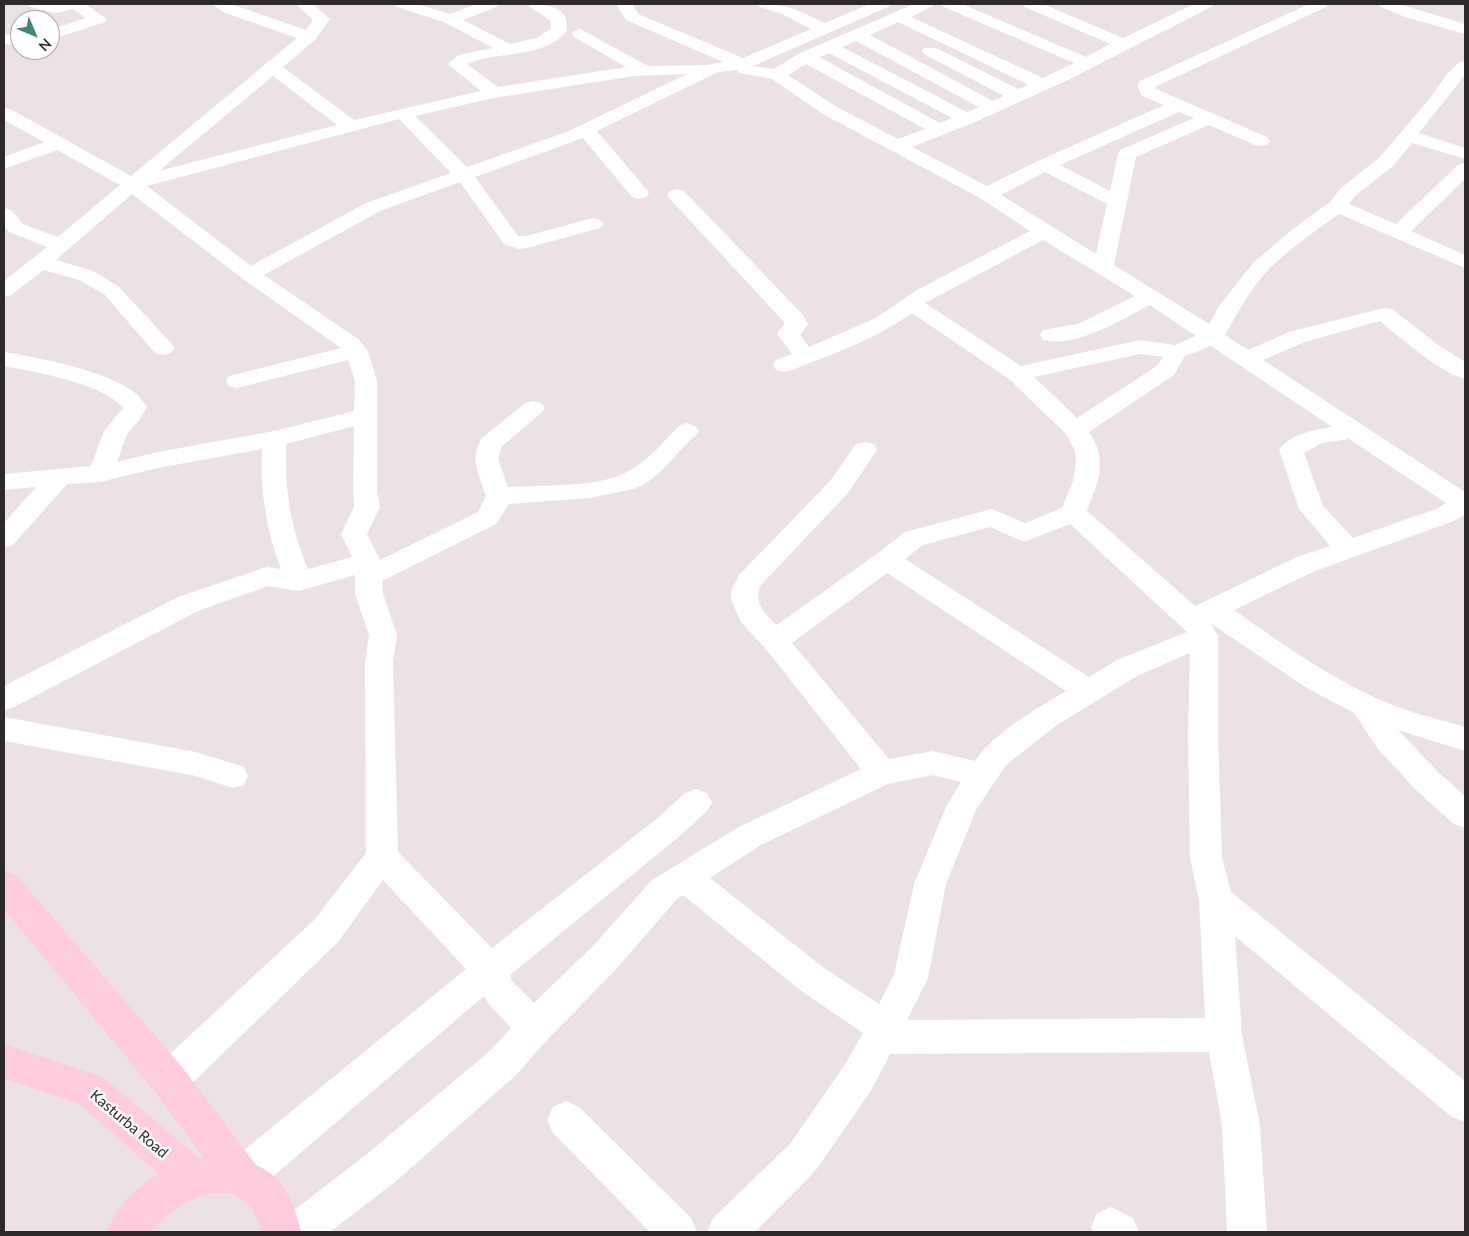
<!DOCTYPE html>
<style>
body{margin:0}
#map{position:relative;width:1469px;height:1236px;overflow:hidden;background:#ece1e4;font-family:Lato,sans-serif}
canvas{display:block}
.frame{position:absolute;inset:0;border:5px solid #2d292a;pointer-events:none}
.north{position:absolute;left:10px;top:10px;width:50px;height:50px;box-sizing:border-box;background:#fff;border:1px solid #aba9aa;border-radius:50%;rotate:135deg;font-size:14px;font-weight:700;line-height:20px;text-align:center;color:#2d292a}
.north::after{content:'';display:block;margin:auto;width:18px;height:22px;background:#448779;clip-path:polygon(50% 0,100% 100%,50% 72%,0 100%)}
</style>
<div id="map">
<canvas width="1469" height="1236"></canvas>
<div class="frame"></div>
<div class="north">N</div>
</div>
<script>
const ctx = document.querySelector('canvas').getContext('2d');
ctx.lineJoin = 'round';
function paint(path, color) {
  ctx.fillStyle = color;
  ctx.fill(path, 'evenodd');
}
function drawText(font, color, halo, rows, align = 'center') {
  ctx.font = font + ' Lato,sans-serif';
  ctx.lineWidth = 5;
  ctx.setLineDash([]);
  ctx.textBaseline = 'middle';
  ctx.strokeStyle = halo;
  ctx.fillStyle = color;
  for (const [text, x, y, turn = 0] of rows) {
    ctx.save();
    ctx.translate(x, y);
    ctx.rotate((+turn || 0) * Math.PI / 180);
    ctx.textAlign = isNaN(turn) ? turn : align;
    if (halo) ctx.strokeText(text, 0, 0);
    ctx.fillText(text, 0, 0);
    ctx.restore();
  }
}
paint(new Path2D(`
 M 28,4 L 85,4 L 107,19 L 105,22 L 50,40 L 50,30 L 86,18 L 73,9 L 56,13 L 31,7 Z
 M 212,4 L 231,4 L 306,30 L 313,20 L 296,4 L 313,4 L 330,19 L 315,40 L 283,67 L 354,120 L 481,91 L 448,64 L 458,55 L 493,48 L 444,22 L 397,7 L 394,4 L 417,4 L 450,14 L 477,4 L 499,4 L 496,7 L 463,20 L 510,44 L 536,38 L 551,29 L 550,20 L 530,7 L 527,4 C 539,4 560,5 565,17 C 567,21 567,26 567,30 C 546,60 497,50 467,64 L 498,87 L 626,67 L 574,37 L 572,34 L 574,31 L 580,29 L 648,66 L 707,65 L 723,62 L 626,20 L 616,4 L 632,4 L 638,14 L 743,58 L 811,29 L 782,14 L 760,7 L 757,4 C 789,4 797,10 825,23 L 870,4 L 891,4 L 888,7 L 753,66 L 774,69 L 800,53 L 914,4 L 934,4 L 931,7 L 911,17 L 1043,78 L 1074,63 L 944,7 L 941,4 L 962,4 L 1086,57 L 1110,44 L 1025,7 L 1022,4 L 1043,4 L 1123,38 L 1194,4 L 1214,4 L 1211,7 L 1068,80 L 973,123 L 912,147 L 987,186 L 1038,161 L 1164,105 L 1142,96 L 1137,85 L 1140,81 L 1309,4 L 1329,4 L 1326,7 L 1155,87 L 1156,89 L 1267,137 L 1270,141 L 1267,145 L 1261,146 L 1255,145 L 1209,125 L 1136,157 L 1114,265 L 1209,324 L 1219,306 L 1254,262 L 1293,229 L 1330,202 L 1341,188 L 1379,158 L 1431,97 L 1447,74 L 1459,62 L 1465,61 L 1465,75 L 1419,133 L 1465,148 L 1465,159 L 1412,143 L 1393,166 L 1355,196 L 1349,204 L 1396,224 L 1458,165 L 1465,163 L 1465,179 L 1411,231 L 1465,255 L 1465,268 L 1339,214 C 1315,231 1289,249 1268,270 C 1251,289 1237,313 1225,335 L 1248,350 L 1289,332 L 1384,308 L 1392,309 L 1437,344 L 1465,362 L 1465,379 C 1440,373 1401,338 1380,321 L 1305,342 L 1263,360 L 1465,492 L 1465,515 L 1454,521 L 1315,571 L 1234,610 C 1285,646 1337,683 1395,706 C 1418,715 1442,720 1465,727 L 1465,751 L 1398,730 L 1439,773 L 1465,796 L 1465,828 L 1454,824 L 1417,791 L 1378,749 L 1354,713 L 1307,688 L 1210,623 L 1218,636 L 1218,734 L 1222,858 L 1231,892 L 1465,1081 L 1465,1122 L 1452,1117 L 1235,936 L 1242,1035 L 1260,1125 L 1267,1232 L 1227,1232 L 1222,1125 L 1209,1052 L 890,1054 L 872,1089 L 816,1170 L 755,1232 L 707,1232 L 713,1218 L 790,1144 L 846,1063 L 863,1033 L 800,990 L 683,895 L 676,900 L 617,968 L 547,1040 L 516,1075 L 395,1182 L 330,1232 L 278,1232 L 284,1218 L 367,1154 L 490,1051 L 511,1028 L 488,1003 L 484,996 L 256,1191 L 242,1196 L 228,1191 L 223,1177 L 228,1163 L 466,969 L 383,880 L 338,942 L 182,1093 L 169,1098 L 156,1093 L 151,1080 L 156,1067 L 314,920 L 366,853 L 365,663 L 369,635 L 355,594 L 355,575 L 299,591 L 268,586 L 198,611 L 14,707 L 4,710 L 4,686 L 178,597 L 267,567 L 281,569 C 266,530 260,490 262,449 L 158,468 L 100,482 L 67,484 L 13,545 L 4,548 L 4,523 L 36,487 L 4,490 L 4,474 L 91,466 L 104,431 L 123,408 C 103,383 34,372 4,366 L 4,352 C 40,358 104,370 134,392 C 139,396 143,402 147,407 L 140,419 L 127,434 L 117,462 L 158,452 L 274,431 L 354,411 L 355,381 L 348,360 L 237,388 L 229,386 L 226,381 L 229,376 L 341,348 L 243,279 L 132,194 L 56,260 L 93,271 L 118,286 L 171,343 L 174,348 L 171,353 L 163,355 L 155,353 L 104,294 L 79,280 L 44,270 L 11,295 L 4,297 L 4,281 L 47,247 L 9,232 L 4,226 L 4,208 L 11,210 L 23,224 L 58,237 L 120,185 L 57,150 L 4,169 L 4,157 L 44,142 L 4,120 L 4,108 L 10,109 L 131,176 L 297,38 L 223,12 ZM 898,22 L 1029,85 L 1018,89 L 936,48 L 924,48 L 922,51 L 924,54 L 1004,96 L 993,101 L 870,35 ZM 856,41 L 979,107 L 967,112 L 842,47 ZM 829,53 L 952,118 L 940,123 L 819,57 ZM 806,64 L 925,129 L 898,139 L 835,106 L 788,75 ZM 737,70 L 739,73 L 772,79 L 823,114 L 980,198 L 1030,231 L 917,290 L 876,318 L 809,347 L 800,335 L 808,324 L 803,315 L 684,191 L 677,189 L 670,191 L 667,195 L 670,199 L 785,323 L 778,332 L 778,335 L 792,354 L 776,360 L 773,365 L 776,370 L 784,372 L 792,370 C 833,354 876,339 912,313 L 1009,379 L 1067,435 L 1075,451 L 1076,461 L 1073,481 L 1062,508 L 1025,523 L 992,509 L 905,532 L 878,553 L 777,625 C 765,614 754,604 760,586 L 848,493 L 877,450 L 874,444 L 865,442 L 856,444 L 830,481 L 739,575 L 731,591 L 731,600 L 741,622 L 765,648 L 861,769 L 739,827 L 652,880 L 593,946 L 534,1003 L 512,981 L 510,975 L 681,835 L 707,811 L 712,802 L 707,793 L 696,789 L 685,793 L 659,817 L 492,948 L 398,852 L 393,663 L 397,635 L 383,594 L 382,581 L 496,524 L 509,504 L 590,498 L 633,489 L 645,484 L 658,474 L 699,431 L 695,426 L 687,423 L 679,426 C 663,442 647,462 627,472 C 597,488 542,485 508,487 L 498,459 L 502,446 L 541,413 L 545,408 L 541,403 L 533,401 L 525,403 L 482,438 C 469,459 479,474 486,496 L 478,512 L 380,560 L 367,534 L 380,507 L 377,489 L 377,381 L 368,351 L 358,339 L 264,275 L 380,211 L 460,182 L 504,244 L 519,249 L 527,248 L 600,228 L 603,224 L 600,220 L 593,218 L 526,236 L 518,236 L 475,177 L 583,138 L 632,197 L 639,199 L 646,197 L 649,193 L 646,189 L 597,131 L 718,72 ZM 687,74 L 569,131 L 467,167 L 415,116 L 494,98 L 634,76 ZM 273,76 L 337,125 L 159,171 ZM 1179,112 L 1194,118 L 1120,150 L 1118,154 L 1110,191 L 1060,165 ZM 399,119 L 451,173 L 366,203 L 251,266 L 147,186 ZM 1045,172 L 1107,204 L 1096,254 L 1001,195 ZM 1043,240 L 1135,296 L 1078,324 L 1043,330 L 1040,335 L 1043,340 C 1078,348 1120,320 1150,305 L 1196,336 L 1175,345 L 1140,340 L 1021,366 L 925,303 ZM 1211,346 L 1332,427 C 1314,430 1289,434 1279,450 L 1299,509 L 1330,546 L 1297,557 L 1195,606 L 1087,511 C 1098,481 1109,461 1089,432 L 1174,375 L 1185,356 ZM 1140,354 L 1163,357 L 1157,366 L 1077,418 L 1034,377 ZM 354,426 L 353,489 L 354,507 L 341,534 L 352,557 L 308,569 C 290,526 285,490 286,444 ZM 1349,439 L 1446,503 L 1436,509 L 1353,538 L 1323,506 L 1304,453 L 1322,443 ZM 1070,524 L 1187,632 L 1117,660 L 1089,677 L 905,559 L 923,545 L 990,527 L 1024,542 ZM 887,573 L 1066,691 C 1036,709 995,732 975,761 L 933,751 L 889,759 L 792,643 ZM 1190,653 L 1188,734 L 1190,858 L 1199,900 L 1205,1018 L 907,1020 L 928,978 L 946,884 L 976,810 L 1006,765 L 1057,725 L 1137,676 ZM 933,775 L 961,782 L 947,805 L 914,884 L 894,975 L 879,1004 L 824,968 L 710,878 L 761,845 L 888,784 Z
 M 1378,4 L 1399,4 L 1465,24 L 1465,34 L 1405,17 L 1381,7 Z
 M 4,34 L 20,36 L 20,46 L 4,44 Z
 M 4,717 L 196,752 L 244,767 L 248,776 L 244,785 L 233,788 L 196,776 L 4,741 Z
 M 566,1101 L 579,1107 L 691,1218 L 697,1232 L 650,1232 L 553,1133 L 547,1120 L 553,1107 Z
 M 1111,1207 L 1133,1218 L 1139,1232 L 1093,1232 L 1091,1227 L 1097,1213 Z`), '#fff');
paint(new Path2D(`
 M 4,871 L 16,875 L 182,1067 L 256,1165 C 285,1177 295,1204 301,1232 L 261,1232 C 246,1166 182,1195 151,1232 L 107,1232 C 116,1207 136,1187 159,1174 L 79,1104 L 4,1078 L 4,1044 L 103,1077 L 199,1158 L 203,1157 L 156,1093 L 4,909 Z`), '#ffccdc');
drawText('15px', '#2d292a', '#fff', [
 ["Kasturba Road",129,1124,40]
]);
</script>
